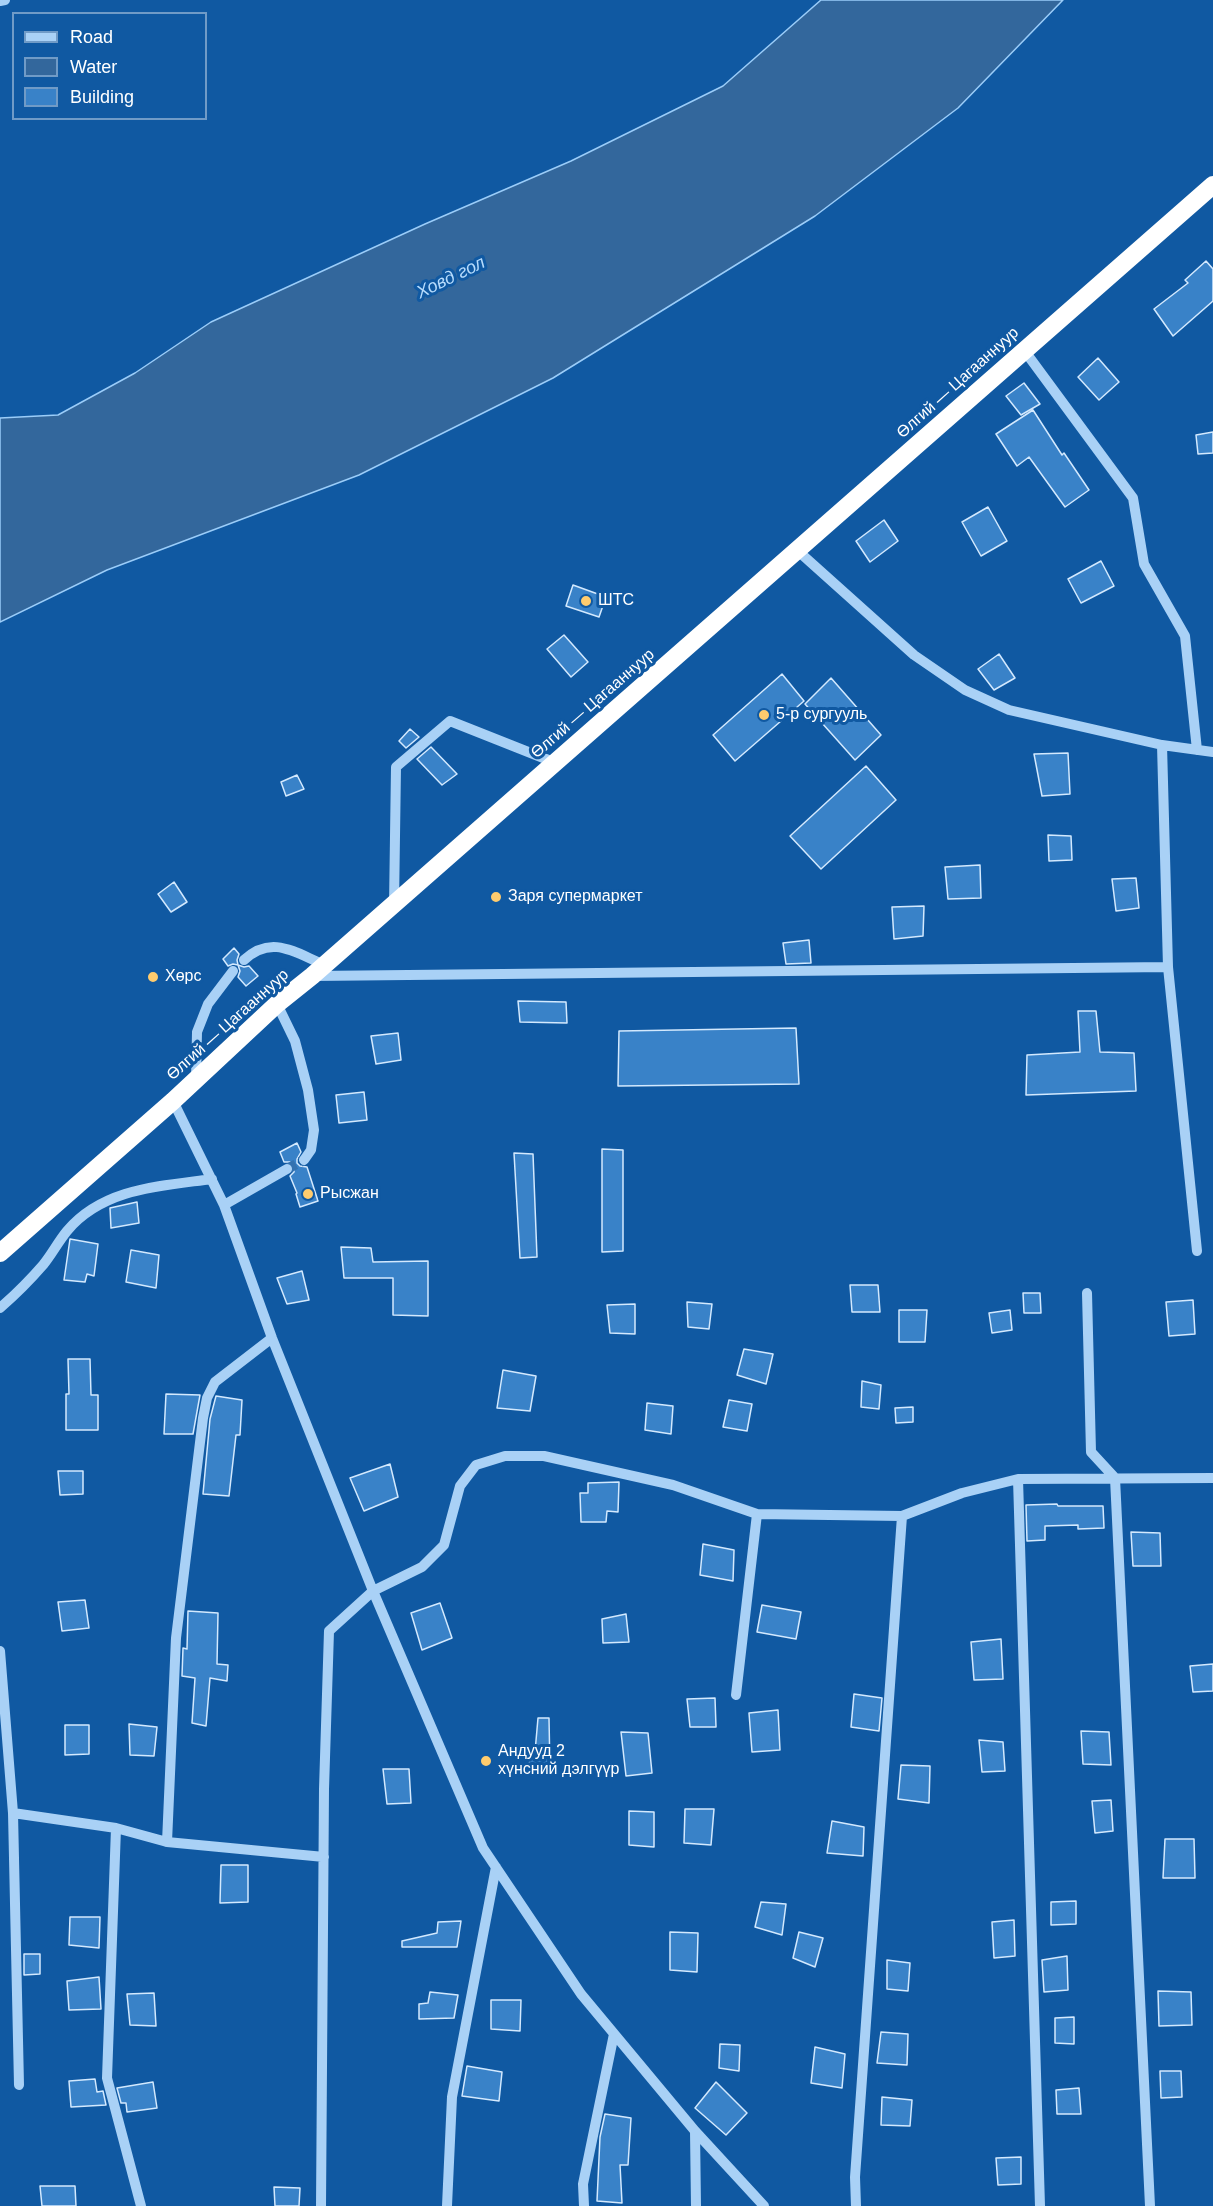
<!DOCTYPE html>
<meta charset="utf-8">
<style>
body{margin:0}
#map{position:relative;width:1213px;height:2206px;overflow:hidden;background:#1059a2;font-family:Arial,sans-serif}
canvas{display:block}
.legend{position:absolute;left:12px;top:12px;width:195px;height:108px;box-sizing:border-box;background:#1059a2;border:2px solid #709bc7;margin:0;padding:8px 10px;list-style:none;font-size:18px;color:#fff}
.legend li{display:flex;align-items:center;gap:12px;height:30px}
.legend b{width:30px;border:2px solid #709bc7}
</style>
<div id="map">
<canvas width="1213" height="2206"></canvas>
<ul class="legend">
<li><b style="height:8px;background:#a9d1f6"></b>Road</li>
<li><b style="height:16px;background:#33679c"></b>Water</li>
<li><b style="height:16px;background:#3982c8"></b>Building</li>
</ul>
</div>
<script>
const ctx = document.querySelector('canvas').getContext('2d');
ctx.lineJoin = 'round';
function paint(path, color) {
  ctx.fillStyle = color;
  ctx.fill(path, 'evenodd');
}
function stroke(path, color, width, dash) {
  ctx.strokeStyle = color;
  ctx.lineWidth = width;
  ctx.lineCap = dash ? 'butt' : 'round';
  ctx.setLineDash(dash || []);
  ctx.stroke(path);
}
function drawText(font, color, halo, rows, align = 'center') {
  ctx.font = font + ' Arial,sans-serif';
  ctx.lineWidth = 6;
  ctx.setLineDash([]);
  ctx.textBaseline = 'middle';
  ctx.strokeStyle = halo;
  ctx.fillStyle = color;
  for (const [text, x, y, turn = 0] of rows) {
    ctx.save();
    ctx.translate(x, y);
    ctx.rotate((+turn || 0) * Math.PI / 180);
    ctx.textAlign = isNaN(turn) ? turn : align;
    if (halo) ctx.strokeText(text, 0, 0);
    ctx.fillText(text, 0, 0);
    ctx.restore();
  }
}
const water = new Path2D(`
 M 821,0 L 1063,0 L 958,108 L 815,216 L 553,378 L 359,475 L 107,570 L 0,622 L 0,418 L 58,415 L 135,373 L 211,322 L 425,224 L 571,161 L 723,86 Z`);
paint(water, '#33679c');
stroke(water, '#9bcdf9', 1.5);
const building = new Path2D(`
 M 1206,261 L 1213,269 L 1213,301 L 1173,336 L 1154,309 L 1188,283 L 1185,280 Z
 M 1098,358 L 1119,382 L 1099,400 L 1078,377 Z
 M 1024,383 L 1040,404 L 1021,415 L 1006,396 Z
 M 1033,410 L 1062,455 L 1064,453 L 1089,490 L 1065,507 L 1029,457 L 1017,466 L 996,434 Z
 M 1213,432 L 1213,453 L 1198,454 L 1196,435 Z
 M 988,507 L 1007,541 L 981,556 L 962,522 Z
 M 884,520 L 898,541 L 870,562 L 856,541 Z
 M 1101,561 L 1114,586 L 1081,603 L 1068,579 Z
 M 573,585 L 606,597 L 599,617 L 566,606 Z
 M 564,635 L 588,662 L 571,677 L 547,649 Z
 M 999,654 L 1015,678 L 994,690 L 978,669 Z
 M 782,674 L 804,701 L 735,761 L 713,735 Z
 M 831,678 L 881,735 L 855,760 L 805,704 Z
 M 410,729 L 419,737 L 406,748 L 399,741 Z
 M 431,747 L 457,774 L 442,785 L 417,759 Z
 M 1068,753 L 1070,794 L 1042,796 L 1034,754 Z
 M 866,766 L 896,800 L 821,869 L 790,836 Z
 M 297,775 L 304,789 L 286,796 L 281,782 Z
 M 1048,835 L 1071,836 L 1072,860 L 1049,861 Z
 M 980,865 L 981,898 L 948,899 L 945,867 Z
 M 1136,878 L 1139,908 L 1116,911 L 1112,879 Z
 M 174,882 L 187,902 L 171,912 L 158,894 Z
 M 924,906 L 923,936 L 894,939 L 892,907 Z
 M 809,940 L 811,963 L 786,964 L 783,943 Z
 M 234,948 L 239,954 L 237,960 L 238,965 L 244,967 L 249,966 L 258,976 L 246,986 L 238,977 L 240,971 L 238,965 L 233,964 L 228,966 L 223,959 Z
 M 518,1001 L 566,1002 L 567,1023 L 520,1022 Z
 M 1078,1011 L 1096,1011 L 1100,1052 L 1134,1053 L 1136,1091 L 1026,1095 L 1027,1055 L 1080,1052 Z
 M 796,1028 L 799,1084 L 618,1086 L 619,1031 Z
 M 398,1033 L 401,1060 L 376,1064 L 371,1036 Z
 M 364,1092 L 367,1120 L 339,1123 L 336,1095 Z
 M 297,1143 L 301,1152 L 297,1159 L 297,1163 L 300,1166 L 307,1167 L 318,1201 L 300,1207 L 296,1194 L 297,1193 L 290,1176 L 294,1172 L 294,1166 L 290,1162 L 284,1162 L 280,1152 Z
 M 602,1149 L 623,1150 L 623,1251 L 602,1252 Z
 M 514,1153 L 533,1154 L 537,1257 L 520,1258 Z
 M 137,1202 L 139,1223 L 111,1228 L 110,1208 Z
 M 70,1239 L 98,1244 L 94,1276 L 87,1274 L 85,1282 L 64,1280 Z
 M 341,1247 L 371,1248 L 373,1262 L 428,1261 L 428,1316 L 393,1315 L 393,1278 L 344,1278 Z
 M 131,1250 L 159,1255 L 156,1288 L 126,1282 Z
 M 302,1271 L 309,1300 L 287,1304 L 277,1278 Z
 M 850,1285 L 878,1285 L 880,1312 L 852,1312 Z
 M 1023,1293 L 1040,1293 L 1041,1313 L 1024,1313 Z
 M 1193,1300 L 1195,1334 L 1169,1336 L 1166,1302 Z
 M 687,1302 L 712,1304 L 709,1329 L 688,1327 Z
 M 635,1304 L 635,1334 L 610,1333 L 607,1305 Z
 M 899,1310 L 927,1310 L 925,1342 L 899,1342 Z
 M 1010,1310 L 1012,1330 L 992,1333 L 989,1313 Z
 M 744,1349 L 773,1354 L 766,1384 L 737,1375 Z
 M 68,1359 L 90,1359 L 91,1395 L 98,1395 L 98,1430 L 66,1430 L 66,1394 L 69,1394 Z
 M 503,1370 L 536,1376 L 530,1411 L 497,1408 Z
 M 862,1381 L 881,1385 L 879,1409 L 861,1407 Z
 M 166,1394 L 200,1395 L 193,1434 L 164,1434 Z
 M 216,1396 L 242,1400 L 240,1435 L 236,1435 L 229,1496 L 203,1494 L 210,1419 Z
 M 729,1400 L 752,1404 L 747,1431 L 723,1427 Z
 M 647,1403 L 673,1406 L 671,1434 L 645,1430 Z
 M 913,1407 L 913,1422 L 896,1423 L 895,1408 Z
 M 390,1464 L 398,1497 L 364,1511 L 350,1478 Z
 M 58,1471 L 83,1471 L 83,1494 L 60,1495 Z
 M 619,1482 L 618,1512 L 607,1511 L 606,1522 L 581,1522 L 580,1493 L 588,1493 L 588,1483 Z
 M 1057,1504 L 1058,1506 L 1103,1506 L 1104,1528 L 1078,1529 L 1078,1525 L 1045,1526 L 1045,1540 L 1027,1541 L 1026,1505 Z
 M 1131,1532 L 1160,1533 L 1161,1566 L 1133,1566 Z
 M 703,1544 L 734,1550 L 733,1581 L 700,1575 Z
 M 85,1600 L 89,1628 L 62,1631 L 58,1602 Z
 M 440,1603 L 452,1638 L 422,1650 L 411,1613 Z
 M 762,1605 L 801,1612 L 796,1639 L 757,1632 Z
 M 188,1611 L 218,1613 L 217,1664 L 228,1665 L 227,1681 L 210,1678 L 206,1726 L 192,1723 L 195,1678 L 182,1676 L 183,1648 L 187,1649 Z
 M 626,1614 L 629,1642 L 603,1643 L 602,1619 Z
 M 1001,1639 L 1003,1679 L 974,1680 L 971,1642 Z
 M 1213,1664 L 1213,1691 L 1193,1692 L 1190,1666 Z
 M 854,1694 L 882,1698 L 879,1731 L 851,1727 Z
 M 715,1698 L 716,1727 L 690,1727 L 687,1699 Z
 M 778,1710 L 780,1750 L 752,1752 L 749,1713 Z
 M 538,1718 L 549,1718 L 550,1771 L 529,1769 L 529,1753 L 535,1752 Z
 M 129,1724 L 157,1727 L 154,1756 L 130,1755 Z
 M 65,1725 L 89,1725 L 89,1754 L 65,1755 Z
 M 1081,1731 L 1109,1732 L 1111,1765 L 1083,1764 Z
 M 621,1732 L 648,1733 L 652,1773 L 626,1776 Z
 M 979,1740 L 1003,1742 L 1005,1771 L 982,1772 Z
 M 901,1765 L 930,1766 L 929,1803 L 898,1799 Z
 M 383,1769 L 409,1769 L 411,1803 L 387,1804 Z
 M 1111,1800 L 1113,1831 L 1095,1833 L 1092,1801 Z
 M 685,1809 L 714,1809 L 711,1845 L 684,1843 Z
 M 629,1811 L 654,1812 L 654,1847 L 629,1845 Z
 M 832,1821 L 864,1827 L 863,1856 L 827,1853 Z
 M 1165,1839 L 1194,1839 L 1195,1878 L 1163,1878 Z
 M 221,1865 L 248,1865 L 248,1902 L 220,1903 Z
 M 1076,1901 L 1076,1924 L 1051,1925 L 1051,1902 Z
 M 761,1902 L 786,1904 L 782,1935 L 755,1927 Z
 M 70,1917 L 100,1917 L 99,1948 L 69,1945 Z
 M 1014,1920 L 1015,1956 L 994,1958 L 992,1922 Z
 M 461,1921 L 457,1947 L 402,1947 L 402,1941 L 437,1933 L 438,1922 Z
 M 670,1932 L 698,1933 L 697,1972 L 670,1970 Z
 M 799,1932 L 823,1938 L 815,1967 L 793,1958 Z
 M 24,1954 L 40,1954 L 40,1974 L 24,1975 Z
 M 1067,1956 L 1068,1990 L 1044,1992 L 1042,1960 Z
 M 887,1960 L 910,1963 L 908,1991 L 887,1989 Z
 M 99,1977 L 101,2009 L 69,2010 L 67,1981 Z
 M 1158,1991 L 1191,1992 L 1192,2025 L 1159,2026 Z
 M 430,1992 L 458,1995 L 454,2018 L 419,2019 L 419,2004 L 428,2003 Z
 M 154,1993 L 156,2026 L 130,2025 L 127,1994 Z
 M 491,2000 L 521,2000 L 520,2031 L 491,2029 Z
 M 1074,2017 L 1074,2044 L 1055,2043 L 1055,2018 Z
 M 881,2032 L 908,2034 L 907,2065 L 877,2063 Z
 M 720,2044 L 740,2045 L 739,2071 L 719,2068 Z
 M 815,2047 L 845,2054 L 842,2088 L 811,2083 Z
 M 467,2066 L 502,2072 L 499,2101 L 462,2096 Z
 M 1160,2071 L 1181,2071 L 1182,2097 L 1161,2098 Z
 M 95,2079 L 97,2092 L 103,2091 L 106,2105 L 71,2107 L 69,2081 Z
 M 153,2082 L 157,2108 L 127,2112 L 126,2103 L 121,2103 L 117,2088 Z
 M 716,2082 L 747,2113 L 726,2135 L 695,2108 Z
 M 1079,2088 L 1081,2114 L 1057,2114 L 1056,2090 Z
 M 882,2097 L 912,2100 L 910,2126 L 881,2125 Z
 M 605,2114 L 631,2118 L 628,2165 L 620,2165 L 622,2203 L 597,2201 L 600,2137 Z
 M 1021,2157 L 1021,2184 L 998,2185 L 996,2158 Z
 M 40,2186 L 75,2186 L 76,2206 L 42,2206 Z
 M 274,2187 L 300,2188 L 299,2206 L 275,2206 Z`);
paint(building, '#3982c8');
stroke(building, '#d3e9fe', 1.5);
stroke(new Path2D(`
 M 287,1169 L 304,1160`), '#3472b0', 10, [10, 5]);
stroke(new Path2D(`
 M 0,1 L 5,0
 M 1024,350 L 1133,498 L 1144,564 L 1185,636 L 1197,750
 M 798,551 L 914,655 L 965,690 L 1009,710 L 1162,745 L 1213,752
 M 1162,745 L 1168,967 L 1197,1251
 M 394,905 L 396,767 L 450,721 L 556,763
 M 244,960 C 272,934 295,953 325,965
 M 313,976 L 1168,967
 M 277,1004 L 295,1041 L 308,1090 L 314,1130 L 311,1150 L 304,1160
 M 196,1080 L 197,1032 L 208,1004 L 233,971
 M 173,1101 L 224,1205 L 272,1338 L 373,1591 L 483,1848 L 581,1994 L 695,2131 L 764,2206
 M 224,1205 L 287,1169
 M 1087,1293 L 1091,1452 L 1115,1478 L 1150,2206
 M 0,1308 C 15,1295 30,1280 43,1265 C 52,1254 58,1242 67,1231 C 103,1188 161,1186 212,1179
 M 1018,1479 L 1040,2206
 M 0,1651 L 13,1813 L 19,2085
 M 736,1695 L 757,1514
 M 13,1813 L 116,1828 L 167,1842 L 324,1857
 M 116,1828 L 107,2078 L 141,2206
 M 167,1842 L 176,1638 L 203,1418 L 207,1398 L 215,1382 L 272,1338
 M 695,2131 L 696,2206
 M 321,2206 L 324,1789 L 329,1631 L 373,1591 L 422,1567 L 444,1545 L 460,1486 L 476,1465 L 505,1456 L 544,1456 L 673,1485 L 757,1514 L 902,1516 L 962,1493 L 1018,1479 L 1213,1478
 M 447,2206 L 452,2097 L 496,1867
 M 584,2206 L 583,2184 L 614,2034
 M 856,2206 L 855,2177 L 902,1516`), '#a9d1f6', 10);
stroke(new Path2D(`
 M 0,1253 L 173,1101 L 277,1004 L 312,976 L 1213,185`), '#fff', 18);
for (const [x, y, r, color] of [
 [586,601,6,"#ffcc6e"],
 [764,715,6,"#ffcc6e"],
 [496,897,6,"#ffcc6e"],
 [153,977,6,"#ffcc6e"],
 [308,1194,6,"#ffcc6e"],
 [486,1761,6,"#ffcc6e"]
]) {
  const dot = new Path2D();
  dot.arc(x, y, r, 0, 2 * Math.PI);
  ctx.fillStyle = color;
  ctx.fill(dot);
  stroke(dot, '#1059a2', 2);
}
drawText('16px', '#fff', '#1059a2', [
 ["Өлгий — Цагааннуур",958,383,-42],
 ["Өлгий — Цагааннуур",593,704,-41],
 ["Өлгий — Цагааннуур",228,1025,-42]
]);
drawText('16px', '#fff', '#1059a2', [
 ["ШТС",598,601],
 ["5-р сургууль",776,715],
 ["Заря супермаркет",508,897],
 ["Хөрс",165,977],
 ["Рысжан",320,1194],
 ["Андууд 2",498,1752],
 ["хүнсний дэлгүүр",498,1770]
], 'left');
drawText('italic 18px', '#b6dbfc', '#1059a2', [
 ["Ховд гол",451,278,-26]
]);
</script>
